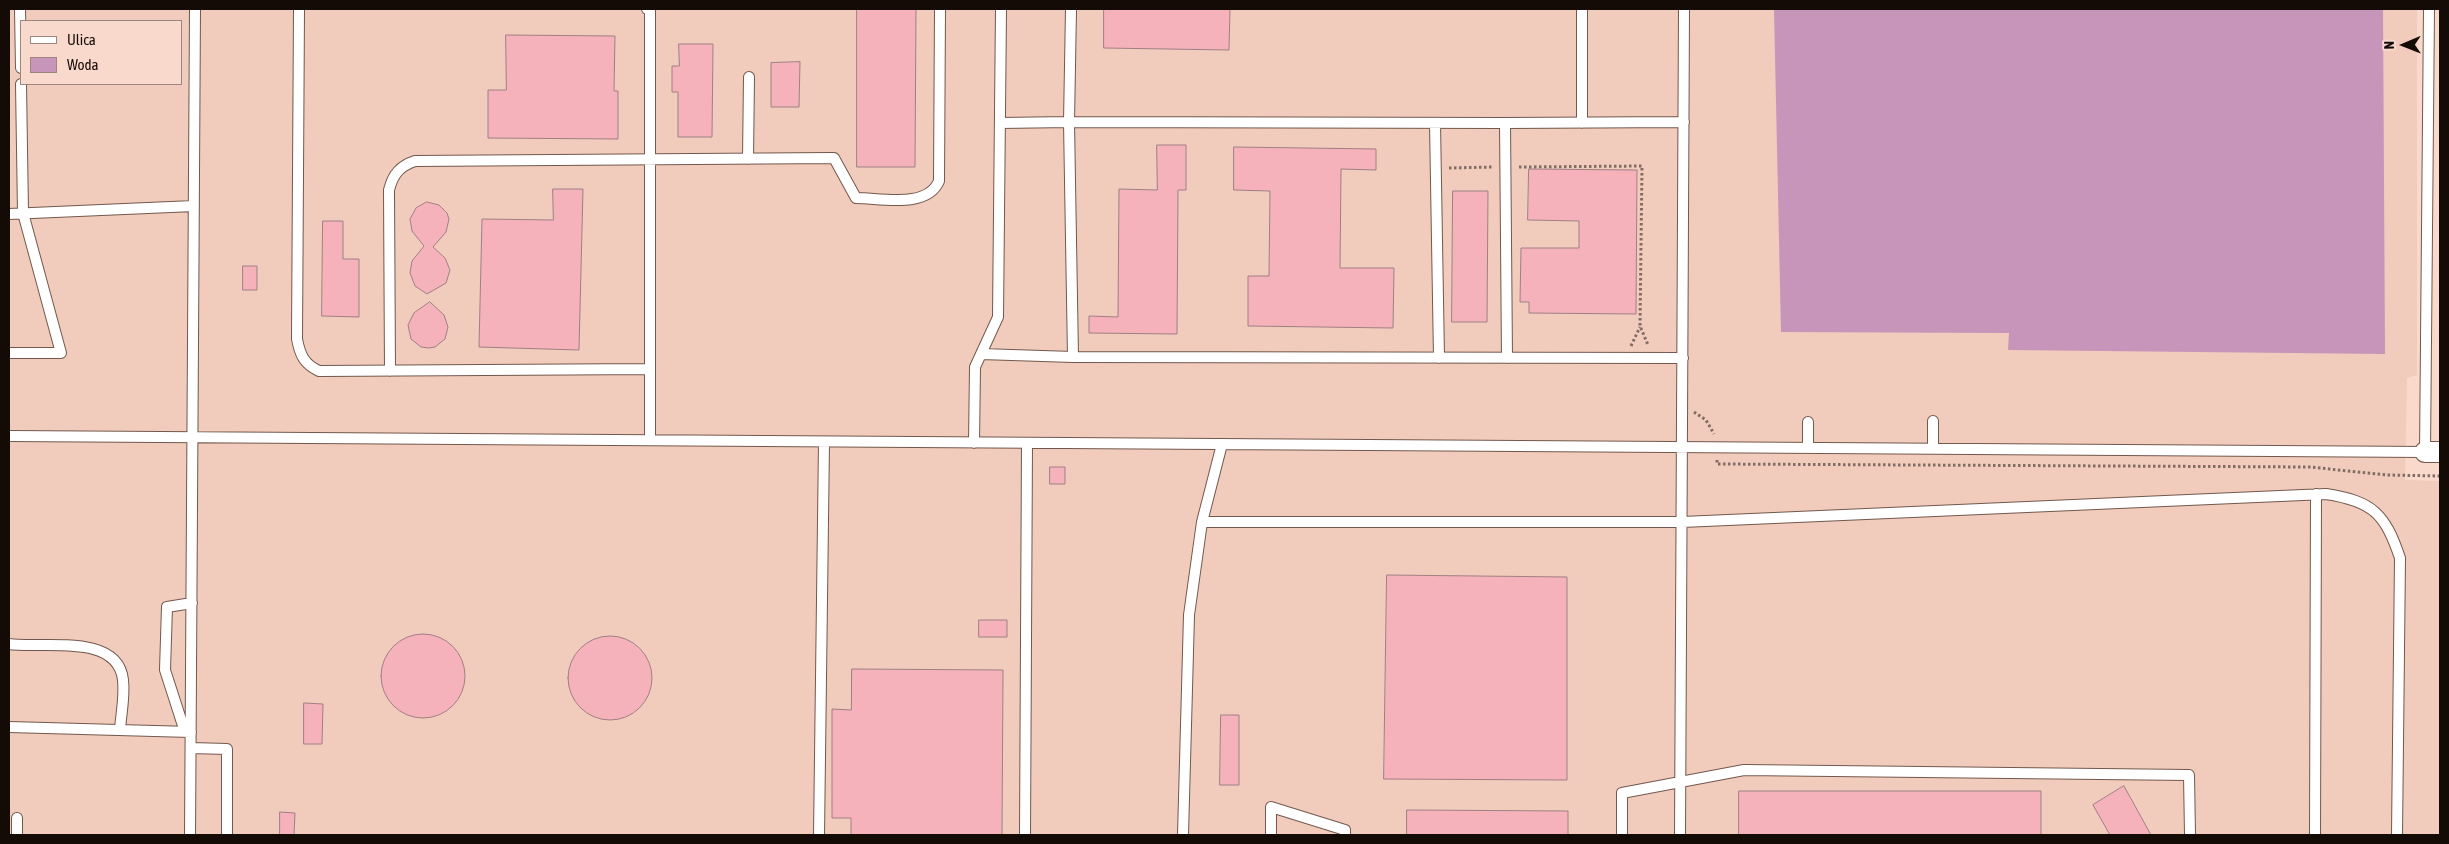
<!DOCTYPE html>
<style>
body{margin:0}
#map{position:relative;width:2449px;height:844px;overflow:hidden;background:#f9d9cc;font-family:"Asap Condensed",sans-serif}
canvas{display:block}
.frame{position:absolute;inset:0;border:10px solid #140a06;pointer-events:none}
.legend{position:absolute;left:20px;top:20px;width:162px;height:65px;box-sizing:border-box;background:#f9d9cc;border:1px solid #9d867d;margin:0;padding:6px 9px;list-style:none;font-size:15px;color:#140a06}
.legend li{display:flex;align-items:center;gap:10px;height:25px}
.legend b{width:25px;border:1px solid #9d867d}
.north{position:absolute;left:2379px;top:20px;width:50px;height:50px;-webkit-text-stroke:4px #f9d9cc;paint-order:stroke;rotate:269deg;font-size:14px;font-weight:700;line-height:20px;text-align:center;color:#140a06}
.north::after{content:'';display:block;margin:auto;width:18px;height:22px;background:#140a06;clip-path:polygon(50% 0,100% 100%,50% 72%,0 100%)}
</style>
<div id="map">
<canvas width="2449" height="844"></canvas>
<div class="frame"></div>
<ul class="legend">
<li><b style="height:6px;background:#fff"></b>Ulica</li>
<li><b style="height:14px;background:#c794ba"></b>Woda</li>
</ul>
<div class="north">N</div>
</div>
<script>
const ctx = document.querySelector('canvas').getContext('2d');
ctx.lineJoin = 'round';
function paint(path, color) {
  ctx.fillStyle = color;
  ctx.fill(path, 'evenodd');
}
function stroke(path, color, width, dash) {
  ctx.strokeStyle = color;
  ctx.lineWidth = width;
  ctx.lineCap = dash ? 'butt' : 'round';
  ctx.setLineDash(dash || []);
  ctx.stroke(path);
}
paint(new Path2D(`
 M 9,9 L 2417,9 L 2417,375 L 2407,378 L 2405,480 L 2440,481 L 2440,835 L 9,835 ZM 21,21 L 181,21 L 181,84 L 21,84 Z`), '#f1cbbb');
paint(new Path2D(`
 M 1774,9 L 2383,9 L 2385,354 L 2008,350 L 2009,333 L 1781,332 Z`), '#c794ba');
const building = new Path2D(`
 M 857,9 L 916,9 L 915,167 L 857,167 Z
 M 1104,9 L 1230,9 L 1229,50 L 1104,48 Z
 M 506,35 L 615,36 L 614,91 L 618,91 L 618,139 L 488,138 L 488,90 L 506,90 Z
 M 679,44 L 713,44 L 712,137 L 678,137 L 678,92 L 672,92 L 672,66 L 679,66 Z
 M 800,62 L 799,107 L 771,107 L 771,63 Z
 M 1157,145 L 1186,145 L 1186,190 L 1178,190 L 1177,334 L 1089,333 L 1089,316 L 1118,317 L 1119,189 L 1157,190 Z
 M 1234,147 L 1376,149 L 1376,170 L 1341,169 L 1340,268 L 1394,268 L 1393,328 L 1248,326 L 1248,276 L 1269,276 L 1270,191 L 1234,190 Z
 M 1529,169 L 1637,170 L 1636,314 L 1529,313 L 1529,302 L 1520,302 L 1521,248 L 1579,248 L 1579,221 L 1528,220 Z
 M 553,189 L 583,189 L 579,350 L 479,347 L 482,219 L 553,220 Z
 M 1453,191 L 1488,191 L 1487,322 L 1452,322 Z
 M 427,202 L 439,205 L 447,213 L 449,219 L 446,232 L 433,247 L 445,258 L 450,270 L 446,283 L 427,294 L 415,286 L 410,273 L 412,261 L 424,246 L 412,231 L 410,219 L 416,208 Z
 M 323,221 L 343,221 L 343,259 L 359,259 L 359,317 L 322,316 Z
 M 243,266 L 257,266 L 257,290 L 243,290 Z
 M 430,302 L 444,315 L 448,327 L 445,339 L 435,347 L 429,348 L 421,347 L 411,339 L 408,325 L 414,313 Z
 M 1050,467 L 1065,467 L 1065,484 L 1050,484 Z
 M 1387,575 L 1567,577 L 1567,780 L 1384,779 Z
 M 979,620 L 1007,620 L 1007,637 L 979,637 Z
 M381 676a42 42 0 1 1 84 0a42 42 0 1 1-84 0Z
 M568 678a42 42 0 1 1 84 0a42 42 0 1 1-84 0Z
 M 852,669 L 1003,670 L 1002,835 L 851,835 L 851,818 L 832,818 L 832,709 L 851,710 Z
 M 304,703 L 323,704 L 322,744 L 304,744 Z
 M 1221,715 L 1239,715 L 1239,785 L 1220,785 Z
 M 2124,786 L 2151,835 L 2110,835 L 2093,805 Z
 M 1739,791 L 2041,791 L 2041,835 L 1739,835 Z
 M 1407,810 L 1568,811 L 1568,835 L 1407,835 Z
 M 280,812 L 295,813 L 294,835 L 280,835 Z`);
paint(building, '#f5b2bb');
stroke(building, '#a08084', 1);
const service = new Path2D(`
 M 20,9 L 21,68
 M 299,9 L 297,339 C 300,355 304,364 319,371 L 650,369
 M 647,9 L 650,9 L 650,440
 M 1071,9 L 1069,122 L 1505,123
 M 1435,123 L 1439,358
 M 1582,123 L 1582,9
 M 748,159 L 749,77
 M 9,214 L 194,206
 M 9,353 L 61,353 L 23,213 L 21,84
 M 981,354 L 1073,357 L 1069,122 L 1000,123
 M 1073,357 L 1683,358
 M 1507,358 L 1505,123 L 1684,122
 M 390,371 L 389,190 C 393,174 400,166 415,161 L 834,158 L 856,198 C 881,198 927,209 939,181 L 940,9
 M 9,436 L 2425,452 L 2429,9
 M 974,443 L 975,367 L 998,317 L 1001,9
 M 1808,447 L 1808,422
 M 1933,448 L 1933,421
 M 1202,522 L 1682,522 L 2326,494 C 2373,501 2385,514 2400,558 L 2397,835
 M 9,644 C 41,649 118,632 123,680 C 125,696 121,714 120,730
 M 9,727 L 191,732
 M 185,732 L 165,670 L 167,607 L 192,603
 M 191,748 L 227,749 L 227,835
 M 17,835 L 17,818
 M 190,835 L 195,9
 M 819,835 L 824,442
 M 1025,835 L 1027,443
 M 1183,835 L 1189,615 L 1202,522 L 1222,444
 M 1271,835 L 1271,807 L 1345,830 L 1345,835
 M 1622,835 L 1622,793 L 1744,770 L 2189,775 L 2190,835
 M 1680,835 L 1684,9
 M 2315,835 L 2316,494`);
const minor = new Path2D(`
 M 2425,452 L 2440,452`);
stroke(service, '#73584d', 12);
stroke(minor, '#73584d', 22);
stroke(new Path2D(`
 M 1519,167 L 1642,166 L 1640,326 L 1648,345
 M 1449,168 L 1493,167
 M 1631,346 L 1640,327
 M 1694,412 L 1706,420 L 1714,434
 M 1717,460 L 1717,464 L 2310,467 L 2387,475 L 2440,476`), '#826d65', 3, [2.5, 2.5]);
stroke(service, '#fff', 10);
stroke(minor, '#fff', 20);
</script>
